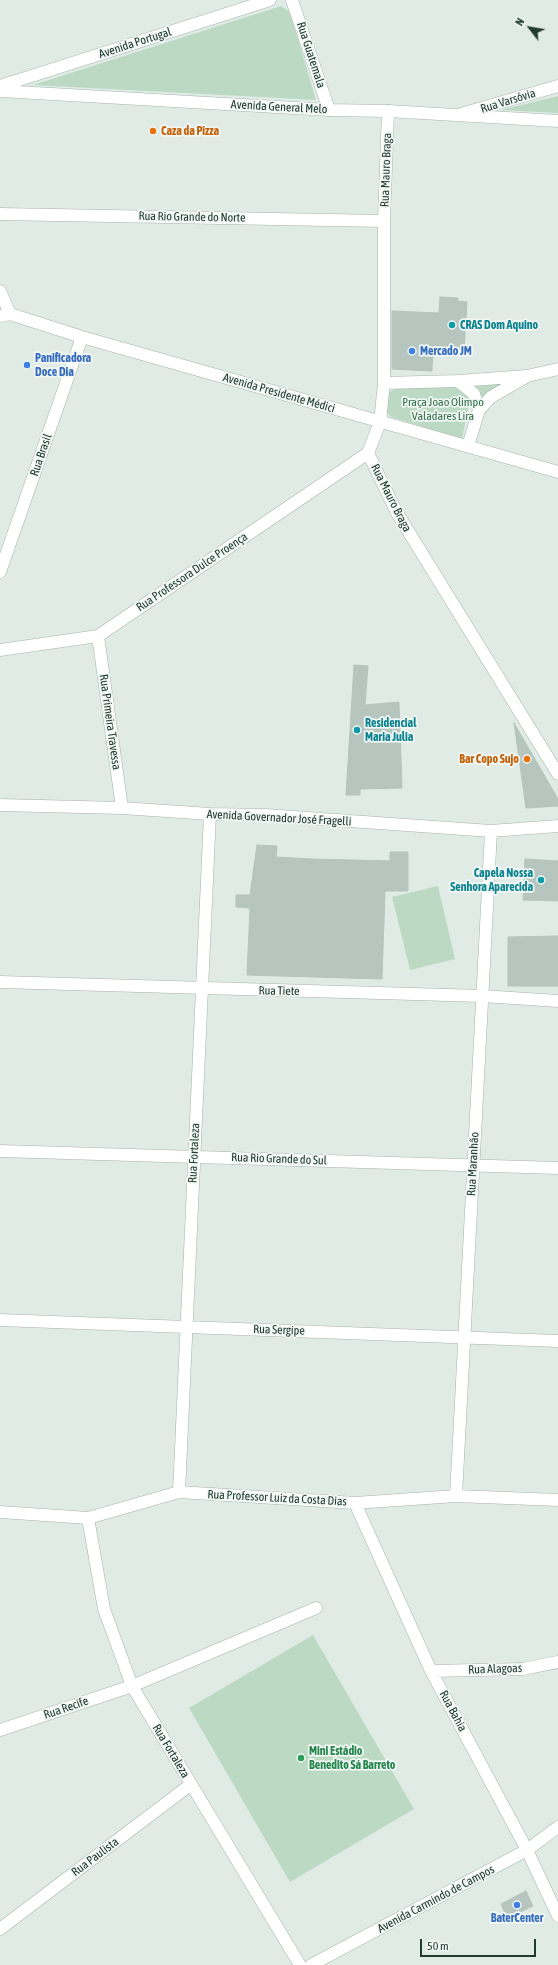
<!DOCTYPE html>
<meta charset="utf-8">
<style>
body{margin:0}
#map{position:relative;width:558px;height:1965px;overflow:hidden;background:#e1ebe6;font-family:"Asap Condensed",sans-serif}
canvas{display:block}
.north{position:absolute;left:510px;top:8px;width:40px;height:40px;-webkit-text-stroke:3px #f1f7f4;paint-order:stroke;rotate:301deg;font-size:11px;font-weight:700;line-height:16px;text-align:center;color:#233a33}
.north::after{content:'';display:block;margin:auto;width:14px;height:18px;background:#233a33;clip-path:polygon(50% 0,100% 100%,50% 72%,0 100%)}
.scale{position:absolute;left:420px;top:1939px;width:116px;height:18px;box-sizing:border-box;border:2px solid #233a33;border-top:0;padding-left:5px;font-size:12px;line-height:14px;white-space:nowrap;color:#233a33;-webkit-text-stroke:3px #f1f7f4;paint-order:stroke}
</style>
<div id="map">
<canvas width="558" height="1965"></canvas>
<div class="north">N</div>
<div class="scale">50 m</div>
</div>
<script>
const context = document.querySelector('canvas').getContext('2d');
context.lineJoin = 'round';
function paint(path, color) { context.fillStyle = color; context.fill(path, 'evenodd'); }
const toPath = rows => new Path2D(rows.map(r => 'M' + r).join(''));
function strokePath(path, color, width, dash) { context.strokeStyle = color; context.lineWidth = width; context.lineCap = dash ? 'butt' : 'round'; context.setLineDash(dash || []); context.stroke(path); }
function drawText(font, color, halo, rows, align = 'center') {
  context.font = font + ' "Asap Condensed",sans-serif'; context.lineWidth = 3.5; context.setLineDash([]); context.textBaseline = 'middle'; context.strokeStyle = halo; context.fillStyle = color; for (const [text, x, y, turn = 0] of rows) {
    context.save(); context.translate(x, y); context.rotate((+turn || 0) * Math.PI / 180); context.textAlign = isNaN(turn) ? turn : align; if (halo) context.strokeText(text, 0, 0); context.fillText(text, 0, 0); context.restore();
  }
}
const green = toPath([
 [281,6,290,12,316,100,33,85],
 [558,96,558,113,501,110],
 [505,383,469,404,462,439,391,417,384,410,388,393,395,389],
 [438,886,455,959,410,970,392,897],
 [313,1635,414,1809,290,1882,189,1708]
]);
const building = toPath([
 [440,297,458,298,458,301,467,302,464,350,433,349,432,371,392,369,392,311,439,313,440,297],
 [354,665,368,666,365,705,399,702,402,788,360,789,360,795,346,795,354,665],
 [514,723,558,799,558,806,526,808,514,723],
 [257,845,277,846,276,857,313,859,390,861,390,852,408,852,408,891,385,891,382,979,247,975,250,908,236,907,236,895,250,895,257,845],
 [525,859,558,861,558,901,523,900,525,859],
 [558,936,558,986,508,986,508,937,558,936],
 [526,1891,533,1906,507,1918,501,1904,526,1891]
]);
const minor = toPath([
 [292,0,329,110],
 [0,86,270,0],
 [388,111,384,221,384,383,380,422,368,453,397,513,558,774],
 [461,114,558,86],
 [0,214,384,221],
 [0,291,10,314],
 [0,316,10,314,82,337,558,472],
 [458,381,474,394,479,410,491,397,524,378],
 [384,383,458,381,527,376,558,369],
 [468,446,479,410],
 [0,572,82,337],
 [98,636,122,808],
 [0,650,98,636,368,453],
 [0,805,122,808,210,814,265,815,491,831,558,826],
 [0,982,482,996,558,1001],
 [0,1151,558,1168],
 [0,1320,558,1341],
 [179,1492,210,814],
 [456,1496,491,831],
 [355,1503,431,1671,527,1850,558,1916],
 [0,1512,88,1518,179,1492,355,1503,456,1496,558,1500],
 [88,1518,104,1609,132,1686,300,1965],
 [431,1671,523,1669,558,1662],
 [0,1730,132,1686,316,1608],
 [0,1929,190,1785]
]);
const secondary = toPath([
 [0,91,329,110,388,111,558,121],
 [311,1965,527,1850,558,1827]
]);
const markers = [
 [153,131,4,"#e8710a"],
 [452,325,4,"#0f9aa8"],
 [412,351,4,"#3f7fe0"],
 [27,365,4,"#3f7fe0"],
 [357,730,4,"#0f9aa8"],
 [527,759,4,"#e8710a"],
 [541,880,4,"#0f9aa8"],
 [301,1758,4,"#2e9e5b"],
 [517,1905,4,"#3f7fe0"]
];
const streetNames = [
 ["Avenida Portugal",135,43,-18],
 ["Rua Guatemala",311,55,72],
 ["Rua Varsóvia",508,101,-17],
 ["Avenida General Melo",279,107,3],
 ["Rua Mauro Braga",386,170,-88],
 ["Rua Rio Grande do Norte",192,217,1],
 ["Avenida Presidente Médici",279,393,16],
 ["Rua Brasil",41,455,-71],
 ["Rua Mauro Braga",391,498,63],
 ["Rua Professora Dulce Proença",192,572,-34],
 ["Rua Primeira Travessa",110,722,82],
 ["Avenida Governador José Fragelli",279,818,3],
 ["Rua Tiete",279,991,1],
 ["Rua Fortaleza",194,1153,-87],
 ["Rua Rio Grande do Sul",279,1159,2],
 ["Rua Maranhão",473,1164,-87],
 ["Rua Sergipe",279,1330,2],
 ["Rua Professor Luiz da Costa Dias",277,1498,3],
 ["Rua Alagoas",495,1669,-2],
 ["Rua Recife",66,1708,-19],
 ["Rua Bahia",453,1711,62],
 ["Rua Fortaleza",171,1751,59],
 ["Rua Paulista",95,1857,-37],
 ["Avenida Carmindo de Campos",436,1899,-28]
];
const foodNames = [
 ["Caza da Pizza",161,131],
 ["Bar Copo Sujo",519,759,"right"]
];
const cultureNames = [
 ["CRAS Dom Aquino",460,325],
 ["Residencial",365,723],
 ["Maria Julia",365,737],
 ["Capela Nossa",533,873,"right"],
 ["Senhora Aparecida",533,887,"right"]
];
const shopNames = [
 ["Mercado JM",420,351],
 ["Panificadora",35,358],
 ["Doce Dia",35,372],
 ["BaterCenter",517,1918,"center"]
];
const parkNames = [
 ["Praça Joao Olimpo",443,402],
 ["Valadares Lira",443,416]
];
const leisureNames = [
 ["Mini Estádio",309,1751],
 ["Benedito Sá Barreto",309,1765]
];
paint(green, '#bcdac3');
paint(building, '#b7c5bf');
strokePath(building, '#b4c4bd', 1);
strokePath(minor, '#a4b2ad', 13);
strokePath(secondary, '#a1b5ad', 13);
strokePath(minor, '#fff', 12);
strokePath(secondary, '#fff', 12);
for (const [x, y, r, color] of markers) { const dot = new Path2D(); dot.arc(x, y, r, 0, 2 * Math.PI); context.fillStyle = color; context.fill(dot); strokePath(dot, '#f1f7f4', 1.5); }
drawText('12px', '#233a33', '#f1f7f4', streetNames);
drawText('bold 12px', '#c56008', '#f1f7f4', foodNames, 'left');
drawText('bold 12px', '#0d838f', '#f1f7f4', cultureNames, 'left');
drawText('bold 12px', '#366cbe', '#f1f7f4', shopNames, 'left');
drawText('12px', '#306e46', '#f1f7f4', parkNames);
drawText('bold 12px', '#27864d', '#f1f7f4', leisureNames, 'left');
</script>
